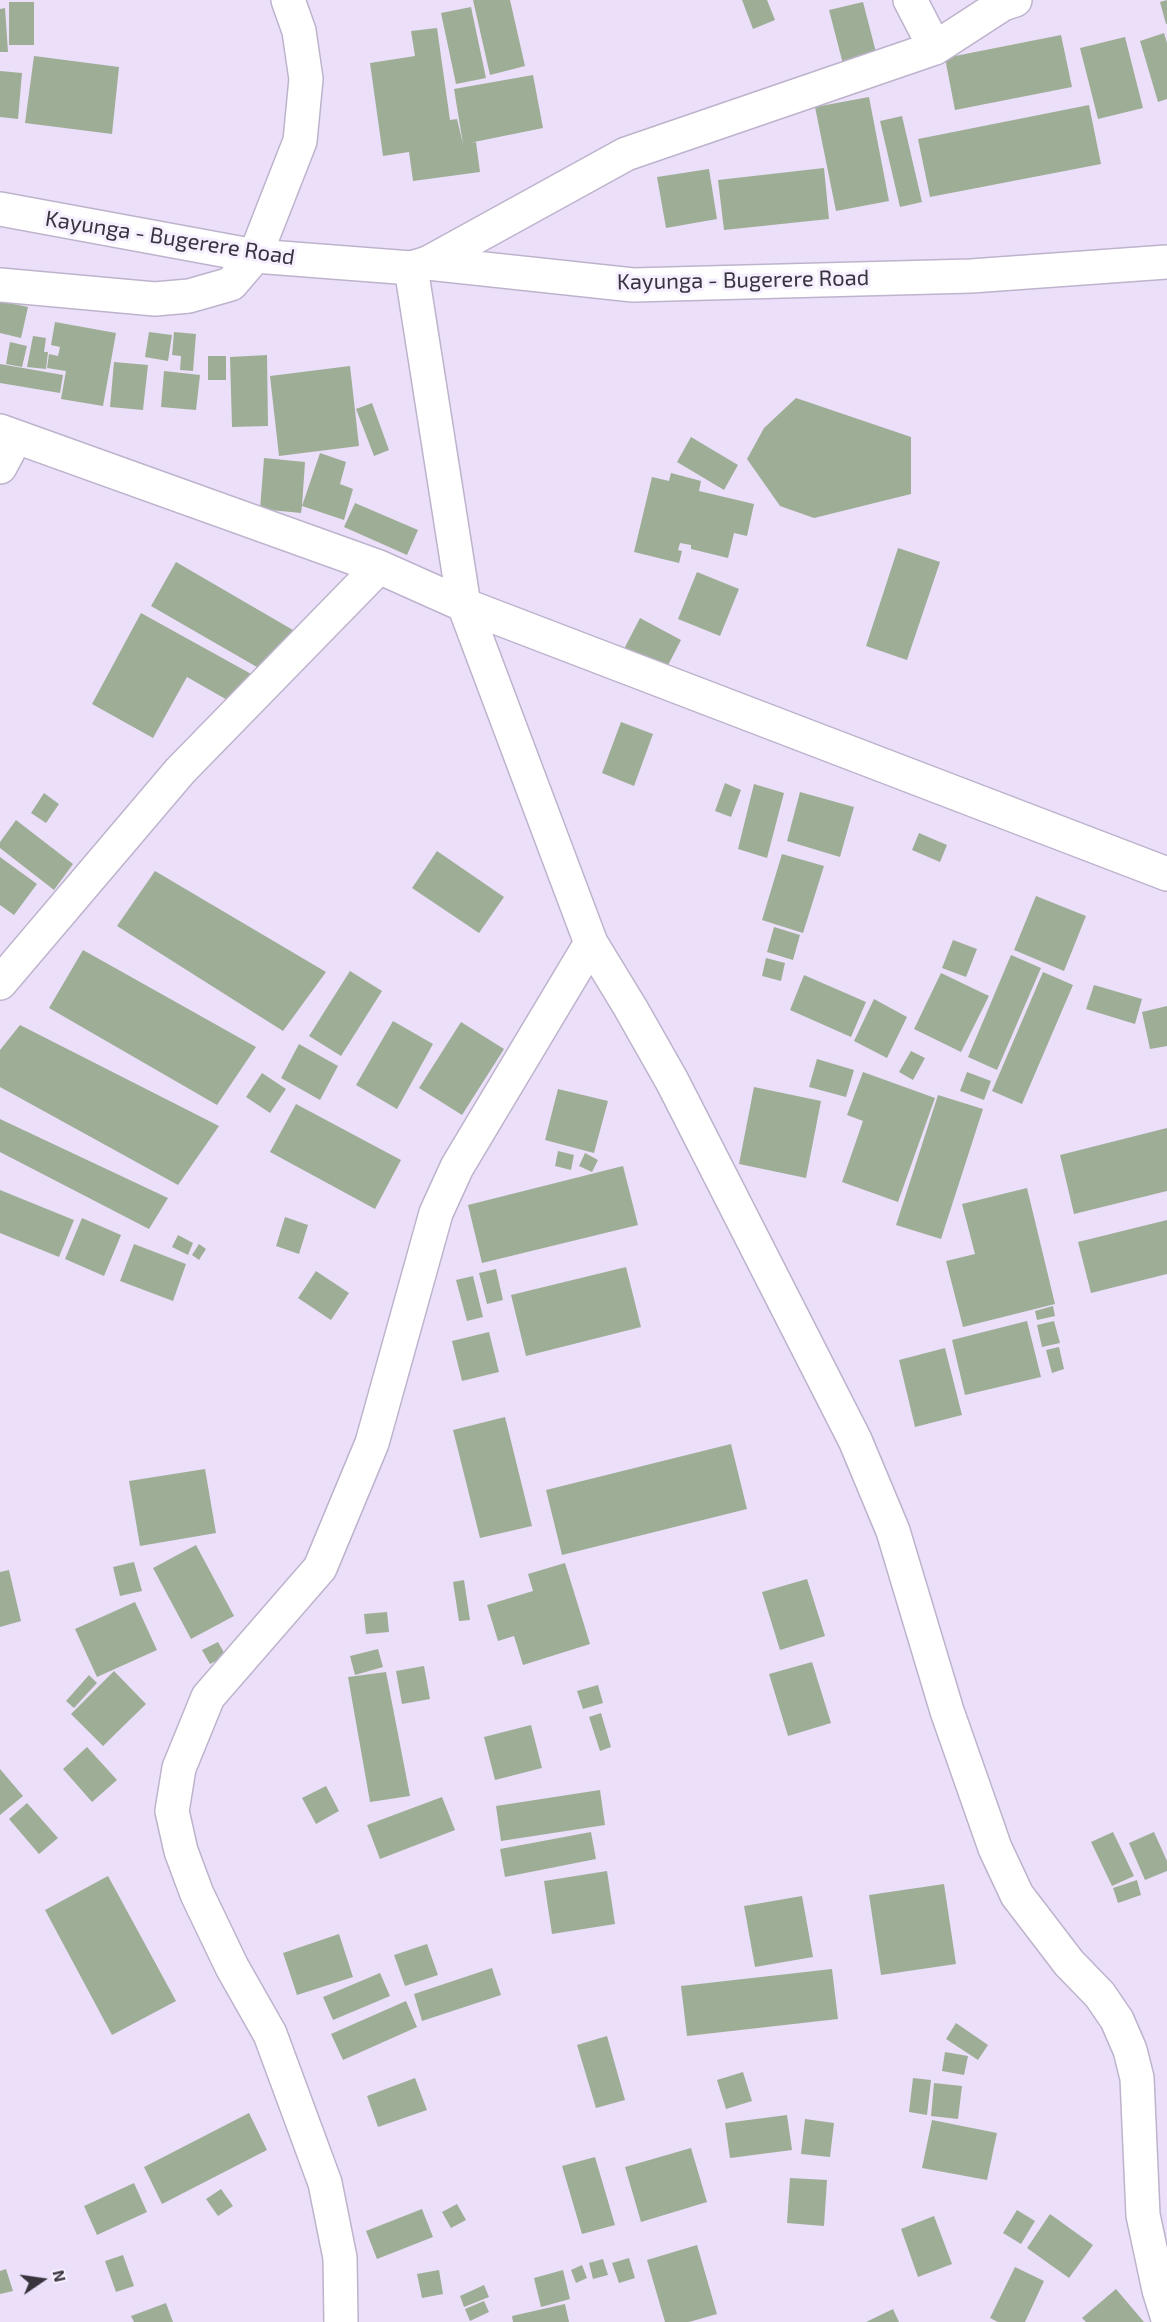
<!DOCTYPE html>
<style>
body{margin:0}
#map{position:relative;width:1167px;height:2322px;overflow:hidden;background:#ebdffa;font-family:"Exo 2",sans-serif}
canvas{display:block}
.north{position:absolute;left:12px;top:2250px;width:60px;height:60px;-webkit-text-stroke:4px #f6efff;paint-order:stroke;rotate:77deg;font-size:16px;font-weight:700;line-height:24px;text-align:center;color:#38333d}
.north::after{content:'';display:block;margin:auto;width:21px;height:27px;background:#38333d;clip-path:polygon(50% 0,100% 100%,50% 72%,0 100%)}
</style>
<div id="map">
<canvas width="1167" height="2322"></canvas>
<div class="north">N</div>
</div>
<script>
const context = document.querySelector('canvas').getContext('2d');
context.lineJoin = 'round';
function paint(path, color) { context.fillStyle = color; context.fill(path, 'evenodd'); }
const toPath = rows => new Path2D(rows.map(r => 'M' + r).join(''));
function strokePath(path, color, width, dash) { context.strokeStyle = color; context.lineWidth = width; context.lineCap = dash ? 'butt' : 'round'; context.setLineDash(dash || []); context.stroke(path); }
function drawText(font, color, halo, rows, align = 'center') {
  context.font = font + ' "Exo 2",sans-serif'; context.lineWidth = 6; context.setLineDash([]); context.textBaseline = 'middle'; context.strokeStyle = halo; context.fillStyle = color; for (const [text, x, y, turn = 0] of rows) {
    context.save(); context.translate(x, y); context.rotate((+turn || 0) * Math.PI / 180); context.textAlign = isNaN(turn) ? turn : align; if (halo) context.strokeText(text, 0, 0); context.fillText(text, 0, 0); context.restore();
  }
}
const building = toPath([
 [473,0,510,0,525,66,490,75],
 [742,0,767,0,775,20,753,29],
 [1167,0,1167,24,1166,24,1160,2],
 [9,2,34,2,34,45,9,45],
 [863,2,877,56,843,64,829,10],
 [471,7,486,78,456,84,441,13],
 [5,8,8,52,0,52,0,9],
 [437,28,450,120,457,119,463,144,454,89,533,75,543,128,469,143,476,142,480,172,413,181,409,152,383,156,370,63,415,56,411,31],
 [1164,33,1167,43,1167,99,1158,102,1140,41],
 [1061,35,1072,87,955,110,945,58],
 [1125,37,1143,108,1098,119,1080,48],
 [34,56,119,67,112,134,25,123],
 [0,71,22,73,18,119,0,117],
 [869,97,889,201,836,211,815,107],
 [1089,105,1101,164,930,197,918,139],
 [902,116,922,202,900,207,880,121],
 [824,168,829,219,724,230,718,180],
 [709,169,717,219,666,228,657,177],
 [0,301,28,307,21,338,0,333],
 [55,322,116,333,103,406,61,399,66,371,47,368,49,354,58,356,60,347,51,345],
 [149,332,172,335,168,361,145,357],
 [174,332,196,334,193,371,180,370,181,356,172,355],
 [33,336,46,338,44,352,48,352,46,369,27,367],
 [10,342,27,346,22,367,6,364],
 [267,355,268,426,232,427,230,357],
 [208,356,226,356,226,380,208,380],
 [114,362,148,365,143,410,110,407],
 [0,364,63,375,60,393,0,383],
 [350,366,359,446,279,456,270,376],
 [164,371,200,375,196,410,161,407],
 [796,398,911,437,911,494,814,518,780,506,747,459,764,428],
 [372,403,389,450,374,456,356,409],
 [691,437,738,465,724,490,677,462],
 [320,453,346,462,340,484,353,489,344,520,302,506,301,513,260,509,264,458,305,462,302,506],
 [671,473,701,481,699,491,754,504,747,536,734,533,728,558,691,549,691,545,680,543,678,550,682,551,679,563,634,552,652,477,669,481],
 [355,503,418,530,407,555,344,527],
 [898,548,940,562,907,660,866,646],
 [176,562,293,630,269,674,151,606],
 [697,572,739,589,720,636,678,619],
 [141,613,253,675,236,705,187,677,153,738,92,704],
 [640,618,681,640,664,673,623,651],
 [621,722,653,734,634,786,602,773],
 [725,783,741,790,731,817,715,811],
 [754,784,784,793,767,858,738,849],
 [800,792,854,807,840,857,787,841],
 [44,793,59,804,46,823,31,813],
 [16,820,73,864,54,890,0,848,0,842],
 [919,833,947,845,940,862,912,850],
 [437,851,504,897,479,933,412,888],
 [782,854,824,866,803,933,762,920],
 [0,857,37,884,14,915,0,905],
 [155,871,326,972,283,1031,117,926],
 [1036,896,1086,916,1064,971,1014,950],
 [774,927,800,935,793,960,767,952],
 [953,940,977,949,966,977,942,968],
 [83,950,256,1047,217,1105,49,1008],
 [1011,955,1041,968,997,1070,968,1057],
 [766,958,785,963,781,981,762,976],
 [350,971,382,991,341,1056,309,1036],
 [1043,972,1073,985,1022,1104,992,1091],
 [941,973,989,996,961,1052,914,1029],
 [804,975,866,1002,851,1037,790,1010],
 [1094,985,1142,999,1135,1024,1086,1009],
 [874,999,907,1017,887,1058,854,1041],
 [1167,1006,1167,1046,1150,1049,1142,1012],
 [393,1021,433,1044,397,1109,356,1085],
 [461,1022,504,1049,462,1115,419,1088],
 [20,1025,219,1126,178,1185,0,1087,0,1050],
 [299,1044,338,1066,320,1100,281,1078],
 [911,1051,925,1058,913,1080,899,1072],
 [817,1059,854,1070,846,1097,809,1087],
 [863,1072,935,1098,898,1202,842,1182,863,1121,847,1115],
 [967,1072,991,1081,984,1100,960,1091],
 [262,1073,286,1089,270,1113,246,1097],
 [754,1087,821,1101,806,1178,739,1164],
 [558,1089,608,1101,594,1153,545,1140],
 [938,1095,983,1109,941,1239,896,1225],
 [296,1104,401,1160,375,1209,270,1152],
 [0,1119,168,1198,149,1229,0,1152],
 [1167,1128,1167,1191,1074,1214,1060,1155],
 [558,1151,574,1155,571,1170,555,1166],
 [585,1153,598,1160,592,1172,579,1166],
 [623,1166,638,1225,482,1263,468,1205],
 [1027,1188,1055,1304,963,1327,946,1261,975,1254,962,1204],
 [0,1190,74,1220,59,1257,0,1233],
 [285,1217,308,1225,299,1254,276,1246],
 [82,1218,121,1235,104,1276,65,1259],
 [1167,1220,1167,1274,1091,1293,1078,1242],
 [178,1235,193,1243,188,1255,172,1247],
 [134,1244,186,1264,173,1301,120,1281],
 [199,1244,206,1249,199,1260,192,1255],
 [626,1267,641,1327,526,1356,511,1295],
 [496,1269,503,1300,487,1304,479,1273],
 [316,1271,349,1293,331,1320,298,1298],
 [473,1276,483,1317,467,1321,456,1280],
 [1053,1306,1055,1316,1037,1320,1035,1311],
 [1027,1321,1041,1377,965,1395,952,1340],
 [1054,1321,1060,1343,1042,1347,1037,1325],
 [489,1332,499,1372,462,1381,452,1341],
 [1059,1347,1064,1369,1052,1373,1046,1350],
 [945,1348,962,1415,915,1427,899,1360],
 [505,1417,532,1526,480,1538,453,1430],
 [731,1444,747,1509,562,1555,546,1490],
 [205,1469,216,1533,140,1546,129,1481],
 [196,1545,234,1616,191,1639,153,1568],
 [134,1562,142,1591,120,1596,113,1567],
 [565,1563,590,1644,523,1665,514,1636,498,1641,487,1605,533,1591,528,1574],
 [9,1570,21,1621,0,1627,0,1572],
 [807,1579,825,1636,780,1650,762,1592],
 [464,1580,470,1620,459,1621,453,1582],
 [135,1602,157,1650,97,1677,75,1629],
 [387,1612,389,1632,366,1634,364,1614],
 [218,1642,226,1656,210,1664,202,1650],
 [378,1649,383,1667,355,1675,350,1656],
 [812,1662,831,1723,788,1736,769,1674],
 [424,1666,430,1699,402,1704,396,1671],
 [114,1671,146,1704,103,1746,71,1714],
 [386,1672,410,1796,370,1802,348,1677],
 [89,1675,97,1683,74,1708,66,1701],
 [598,1685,603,1703,583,1709,577,1691],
 [601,1713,611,1747,600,1751,589,1717],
 [531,1725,542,1768,495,1780,484,1737],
 [87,1747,117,1780,92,1802,63,1769],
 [0,1769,23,1796,0,1815],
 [326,1786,339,1811,316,1824,302,1798],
 [600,1790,605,1825,501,1841,496,1806],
 [442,1797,455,1830,380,1859,367,1825],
 [27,1803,58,1838,39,1854,9,1819],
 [591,1832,596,1859,505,1877,500,1849],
 [1113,1832,1134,1876,1112,1886,1091,1842],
 [1154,1832,1167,1861,1167,1871,1145,1880,1129,1843],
 [607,1871,615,1924,552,1934,544,1881],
 [108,1876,176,2001,112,2035,45,1910],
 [1137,1880,1141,1895,1118,1903,1113,1888],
 [944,1884,956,1964,881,1975,869,1895],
 [802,1896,813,1957,755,1967,744,1906],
 [339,1934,353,1977,297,1995,283,1953],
 [427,1944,438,1975,405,1986,394,1955],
 [492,1968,501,1995,422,2021,414,1994],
 [832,1969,838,2019,687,2036,681,1986],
 [380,1973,390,1996,333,2020,323,1997],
 [406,2001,417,2027,343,2060,331,2034],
 [956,2023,988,2045,978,2060,946,2039],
 [607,2036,625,2100,596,2108,577,2045],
 [945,2052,968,2056,964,2075,942,2071],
 [743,2072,752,2101,726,2109,717,2080],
 [415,2078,427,2110,378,2127,367,2096],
 [913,2078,931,2080,927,2115,909,2112],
 [934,2083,962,2086,958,2119,931,2116],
 [249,2113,267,2150,162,2204,144,2167],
 [787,2115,792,2150,730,2158,725,2123],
 [805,2119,834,2123,830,2157,801,2154],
 [932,2120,997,2133,987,2180,922,2168],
 [691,2148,707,2202,641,2222,625,2167],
 [595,2157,615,2225,582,2234,562,2166],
 [790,2178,827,2180,824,2226,787,2223],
 [134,2183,147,2212,97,2235,84,2206],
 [221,2189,233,2206,218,2216,206,2199],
 [457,2204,466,2220,451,2228,442,2212],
 [422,2209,433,2237,377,2259,366,2231],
 [1017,2210,1035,2221,1021,2244,1003,2233],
 [1050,2214,1093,2245,1069,2278,1027,2248],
 [934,2216,952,2264,918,2277,901,2229],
 [697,2245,717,2314,689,2322,665,2322,647,2260],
 [123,2255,134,2286,116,2292,105,2261],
 [629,2258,635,2278,619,2283,612,2263],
 [603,2259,608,2275,593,2279,589,2263],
 [582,2265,587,2278,576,2283,571,2270],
 [1015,2267,1044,2281,1025,2322,998,2322,990,2318],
 [6,2269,13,2291,0,2294,0,2271],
 [439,2270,443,2294,422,2298,417,2274],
 [563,2270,570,2299,541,2307,534,2278],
 [484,2285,489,2297,464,2307,460,2296],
 [1116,2289,1144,2322,1086,2322,1082,2318],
 [484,2301,489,2312,470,2321,465,2309],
 [166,2303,173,2322,134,2322,131,2316],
 [565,2304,569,2322,513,2322,512,2316],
 [893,2309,899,2322,866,2322]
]);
const minor = toPath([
 [910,0,935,48],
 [428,263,626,154,935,48,1003,4,1015,0],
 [0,285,155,299,189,296,231,284,255,256,300,141,306,79,299,31,288,0],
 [0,431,379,567,464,605,1167,874],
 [0,467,16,437],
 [591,943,630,1007,672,1081,855,1440,893,1531,947,1711,995,1848,1017,1895,1069,1963,1100,1995,1117,2020,1130,2050,1137,2078,1143,2215,1159,2290,1167,2316],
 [0,983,180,771,379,567],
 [341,2322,340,2258,325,2183,270,2034,232,1967,197,1894,181,1851,172,1811,179,1768,208,1697,320,1568,372,1443,436,1213,457,1167,591,943,464,605,411,268]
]);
const major = toPath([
 [0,209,255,256,411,268,428,263,633,285,971,276,1167,262]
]);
const streetNames = [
 ["Kayunga - Bugerere Road",170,238,9],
 ["Kayunga - Bugerere Road",743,280,-1]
];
paint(building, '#9eae96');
strokePath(minor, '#beb3cc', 36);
strokePath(major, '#beb3cc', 36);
strokePath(minor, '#fff', 33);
strokePath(major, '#fff', 33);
drawText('22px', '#38333d', '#f6efff', streetNames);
</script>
